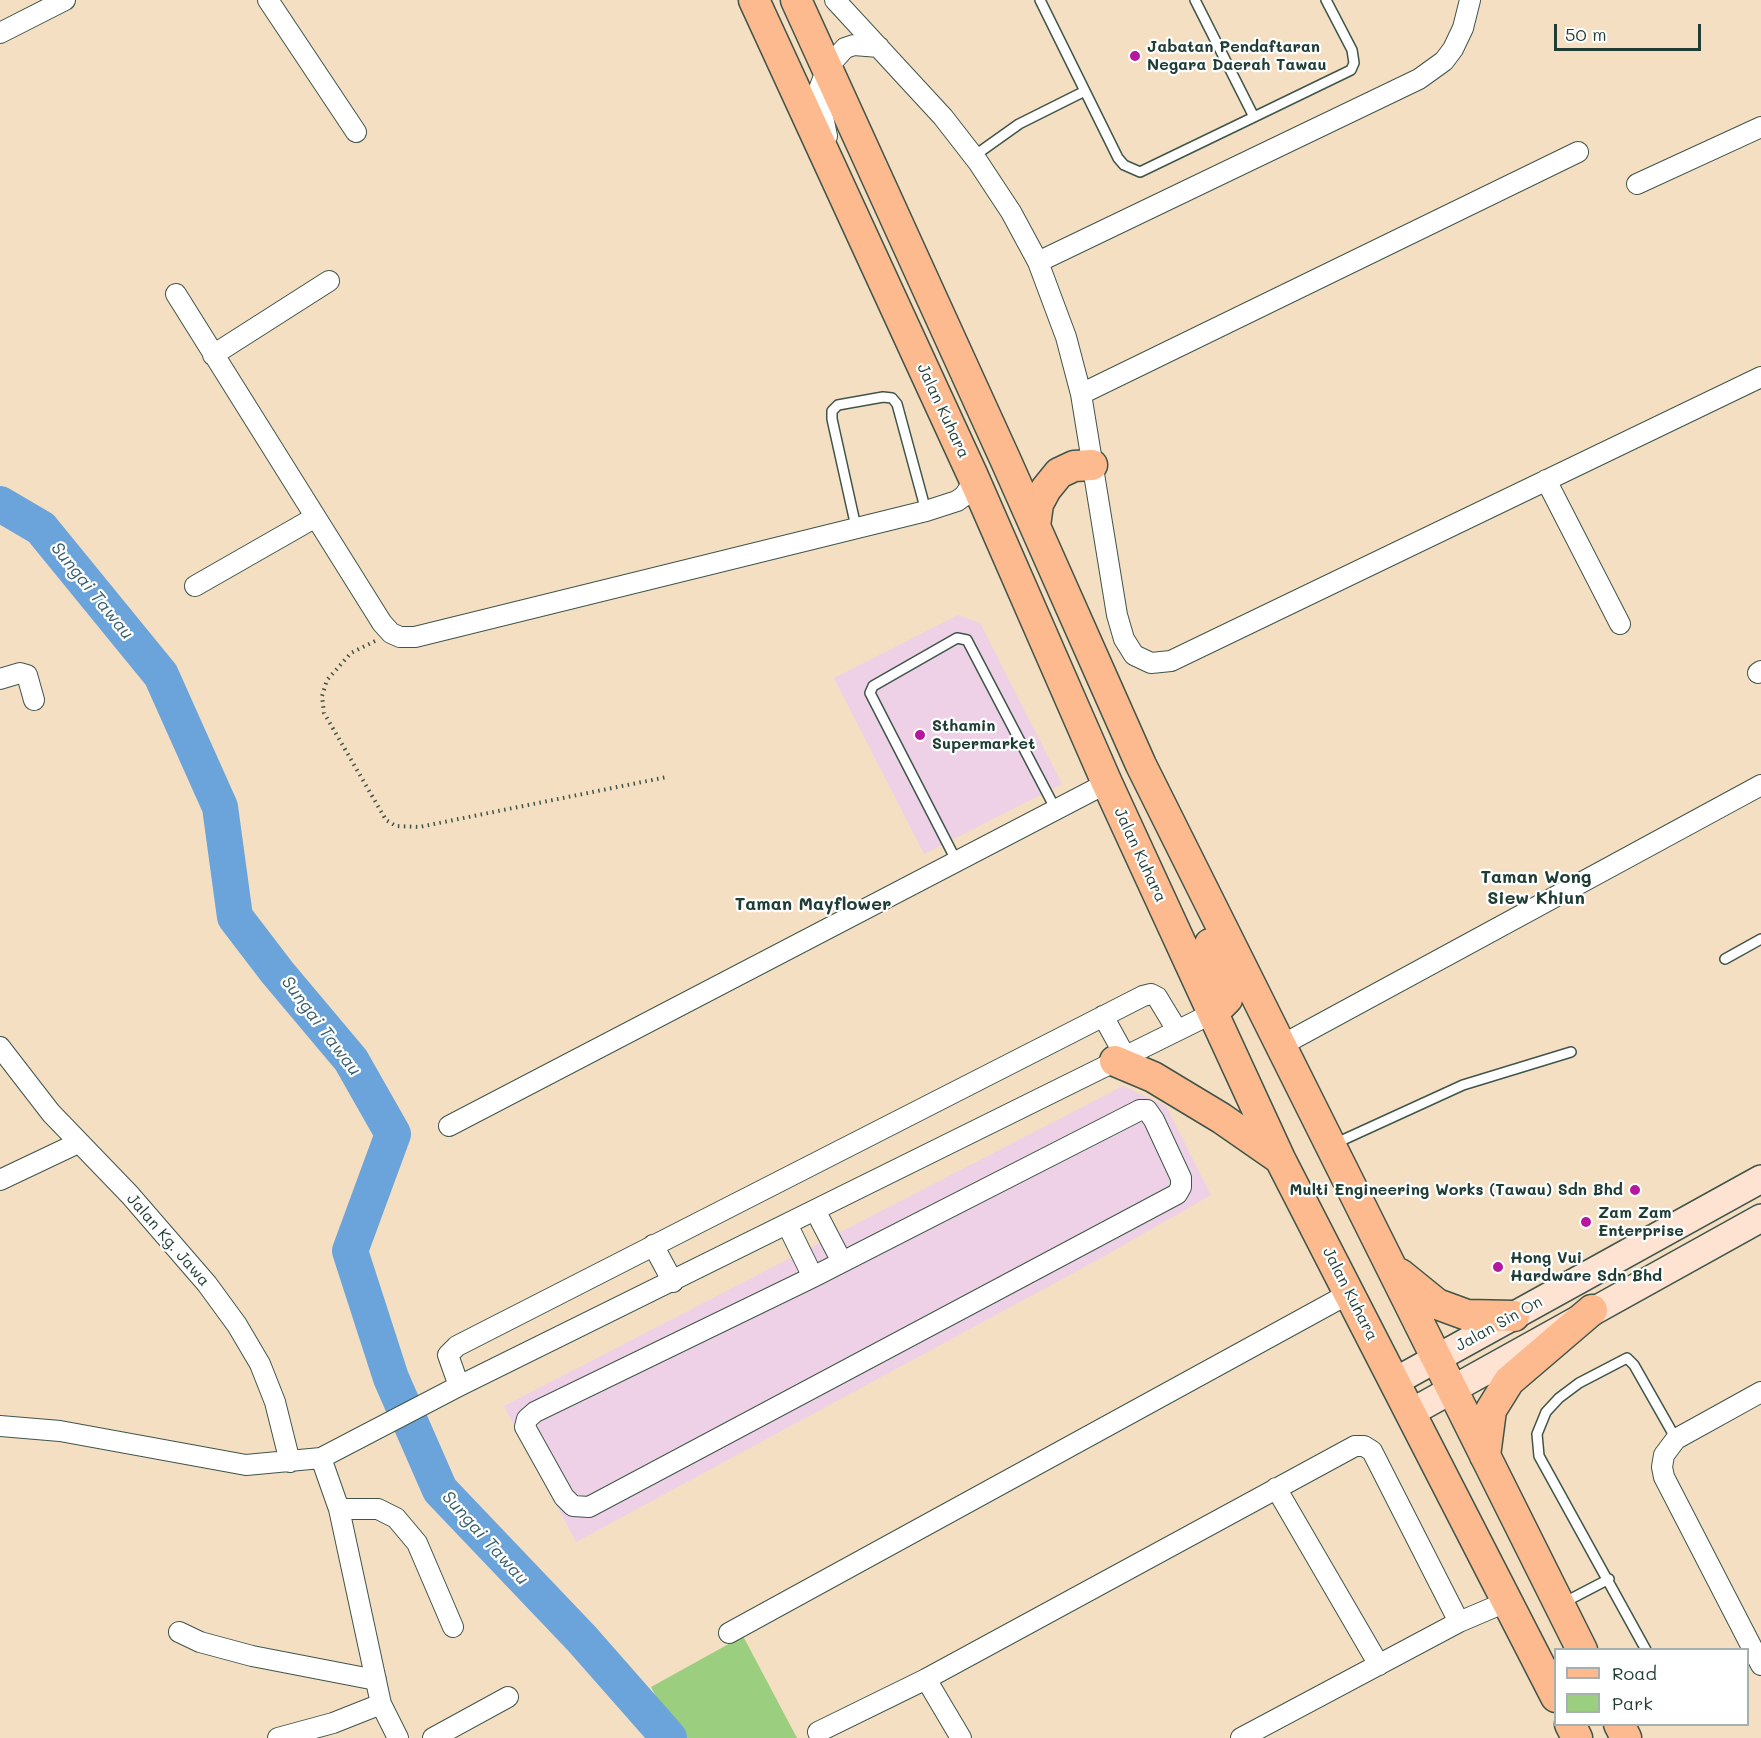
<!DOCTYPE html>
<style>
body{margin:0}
#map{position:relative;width:1761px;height:1738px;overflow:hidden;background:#f4dfc3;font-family:Mali,sans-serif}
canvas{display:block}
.legend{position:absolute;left:1554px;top:1648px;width:195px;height:78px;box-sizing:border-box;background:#fff;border:2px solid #a5b1ae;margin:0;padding:8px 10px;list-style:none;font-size:18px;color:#1f3d34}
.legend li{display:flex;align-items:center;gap:12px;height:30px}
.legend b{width:30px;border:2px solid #a5b1ae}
.scale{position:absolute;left:1554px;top:24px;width:147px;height:27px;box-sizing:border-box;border:3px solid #1f3d34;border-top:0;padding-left:8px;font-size:18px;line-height:21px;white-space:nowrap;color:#1f3d34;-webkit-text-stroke:4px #fff;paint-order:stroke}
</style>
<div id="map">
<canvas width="1761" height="1738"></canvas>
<ul class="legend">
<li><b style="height:8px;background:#fcba8e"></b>Road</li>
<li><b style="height:16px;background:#9bcf7f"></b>Park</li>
</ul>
<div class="scale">50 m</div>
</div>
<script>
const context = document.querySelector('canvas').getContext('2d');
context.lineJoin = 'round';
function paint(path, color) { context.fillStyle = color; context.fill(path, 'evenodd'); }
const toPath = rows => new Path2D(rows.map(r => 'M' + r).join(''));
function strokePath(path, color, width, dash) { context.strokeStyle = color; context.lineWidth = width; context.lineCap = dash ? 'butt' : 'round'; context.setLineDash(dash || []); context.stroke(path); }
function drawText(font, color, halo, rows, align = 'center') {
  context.font = font + ' Mali,sans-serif'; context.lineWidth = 4.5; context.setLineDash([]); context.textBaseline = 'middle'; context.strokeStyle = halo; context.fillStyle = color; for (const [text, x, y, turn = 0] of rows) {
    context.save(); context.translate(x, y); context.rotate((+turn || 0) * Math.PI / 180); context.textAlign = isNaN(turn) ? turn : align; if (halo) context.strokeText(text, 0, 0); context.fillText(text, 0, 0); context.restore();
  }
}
const built = toPath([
 [958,615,980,623,1062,784,924,854,834,678],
 [1123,1086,1166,1106,1211,1195,1101,1258,576,1542,504,1406]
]);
const green = toPath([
 [743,1636,797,1738,678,1738,651,1687]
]);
const river = toPath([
 [0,504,41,528,161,675,220,807,235,917,277,972,351,1060,393,1134,350,1251,391,1378,440,1490,582,1639,669,1738]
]);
const path = toPath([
 [375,641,351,653,327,680,322,696,324,713,386,820,396,826,419,827,667,777]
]);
const service = toPath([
 [1040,0,1118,158,1124,165,1140,172,1254,117,1195,0],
 [1254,117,1351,70,1354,63,1352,50,1326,0],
 [974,156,1019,124,1085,91],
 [856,527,832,419,832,411,838,405,883,397,892,398,897,404,926,511],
 [957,862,870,693,873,686,957,638,967,640,1056,810],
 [1725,959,1761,939],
 [1334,1144,1463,1085,1571,1052],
 [1563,1603,1609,1579],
 [1646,1650,1539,1456,1537,1434,1546,1412,1559,1398,1579,1383,1627,1358,1634,1365,1676,1439]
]);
const minor = toPath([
 [268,0,356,132],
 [835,0,943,117,978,162,1011,212,1038,262,1066,337,1081,394,1117,615,1124,639,1134,655,1151,663,1171,661,1761,377],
 [0,33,65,0],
 [827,136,818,92,827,68,845,48,854,45,879,47],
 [1637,184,1761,127],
 [1038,262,1419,79,1444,61,1453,49,1463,28,1470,0],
 [176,294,382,623,391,633,400,637,415,637,926,511,957,501,964,496,970,487,972,474],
 [213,355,329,281],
 [1081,394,1578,152],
 [1546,480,1620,624],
 [195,586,314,518],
 [1758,673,1761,671],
 [0,679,20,673,27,675,34,700],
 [1103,1016,1125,1056],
 [1282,1045,1761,785],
 [0,1047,51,1113,130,1195,207,1284,237,1325,260,1364,275,1402,290,1462],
 [1140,1110,1147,1110,1154,1120,1181,1178,1181,1187,1177,1194,589,1507,573,1506,564,1497,525,1427,527,1419,535,1412,813,1277,1140,1110],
 [449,1126,1107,783],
 [0,1180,78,1143],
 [815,1210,842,1262],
 [787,1224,813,1277],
 [653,1245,673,1282],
 [459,1386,448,1355,457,1346,1143,996,1151,994,1157,997,1177,1030],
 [1761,1392,1676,1439,1664,1455,1662,1467,1664,1477,1761,1665],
 [0,1426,60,1431,246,1465,321,1458,459,1386,1213,1013],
 [321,1458,339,1509,381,1704,398,1738],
 [1276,1488,1379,1665],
 [339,1509,378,1509,396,1518,417,1543,453,1627],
 [179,1632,200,1642,252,1656,376,1680],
 [729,1633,1350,1293],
 [926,1679,961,1738],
 [818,1732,926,1679,1355,1446,1364,1446,1372,1451,1459,1622],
 [278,1738,333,1723,381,1704],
 [433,1738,508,1697],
 [1241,1738,1459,1622,1506,1602]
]);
const secondary = toPath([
 [1394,1382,1761,1179],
 [1410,1413,1761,1218]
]);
const primary = toPath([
 [754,0,972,474,1107,783,1280,1159,1556,1697],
 [796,0,1006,461,1141,765,1582,1650],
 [1035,526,1038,504,1046,489,1059,473,1074,466,1092,465],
 [1210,944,1225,975,1227,999,1213,1013],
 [1115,1061,1153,1077,1221,1118,1280,1159],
 [1400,1274,1437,1304,1467,1315,1514,1316],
 [1485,1456,1491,1410,1509,1381,1592,1310],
 [1570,1724,1577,1738],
 [1619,1724,1626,1738]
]);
const markers = [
 [1135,56,6,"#b5179e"],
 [920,735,6,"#b5179e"],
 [1635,1190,6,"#b5179e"],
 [1586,1222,6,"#b5179e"],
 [1498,1267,6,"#b5179e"]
];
const poiNames = [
 ["Jabatan Pendaftaran",1147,47],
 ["Negara Daerah Tawau",1147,65],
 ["Sthamin",932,726],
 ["Supermarket",932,744],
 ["Multi Engineering Works (Tawau) Sdn Bhd",1623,1190,"right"],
 ["Zam Zam",1598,1213],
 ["Enterprise",1598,1231],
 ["Hong Vui",1510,1258],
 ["Hardware Sdn Bhd",1510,1276]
];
const streetNames = [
 ["Jalan Kuhara",943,411,65],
 ["Jalan Kuhara",1140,855,65],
 ["Jalan Kg. Jawa",168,1240,49],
 ["Jalan Kuhara",1350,1294,63],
 ["Jalan Sin On",1499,1324,-29]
];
const waterNames = [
 ["Sungai Tawau",92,591,51],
 ["Sungai Tawau",321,1026,53],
 ["Sungai Tawau",485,1538,48]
];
const neighbourhoodNames = [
 ["Taman Wong",1536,877],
 ["Siew Khiun",1536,898],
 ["Taman Mayflower",813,904]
];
paint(built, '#eed0e7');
paint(green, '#9bcf7f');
strokePath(river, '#6ba4da', 36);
strokePath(service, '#3f5549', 12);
strokePath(minor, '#3f5549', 22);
strokePath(secondary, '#3f5549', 30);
strokePath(primary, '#3f5549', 33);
strokePath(path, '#3f5549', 4, [1.5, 4.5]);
strokePath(service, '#fff', 9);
strokePath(minor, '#fff', 20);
strokePath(secondary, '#fee3d2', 27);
strokePath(primary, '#fcba8e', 30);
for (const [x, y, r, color] of markers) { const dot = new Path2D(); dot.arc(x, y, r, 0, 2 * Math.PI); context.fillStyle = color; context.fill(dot); strokePath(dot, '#fff', 2); }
drawText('bold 16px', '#1f3d34', '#fff', poiNames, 'left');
drawText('16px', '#1f3d34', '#fff', streetNames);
drawText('italic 18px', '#3a616e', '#fff', waterNames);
drawText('bold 18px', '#1f3d34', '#fff', neighbourhoodNames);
</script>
